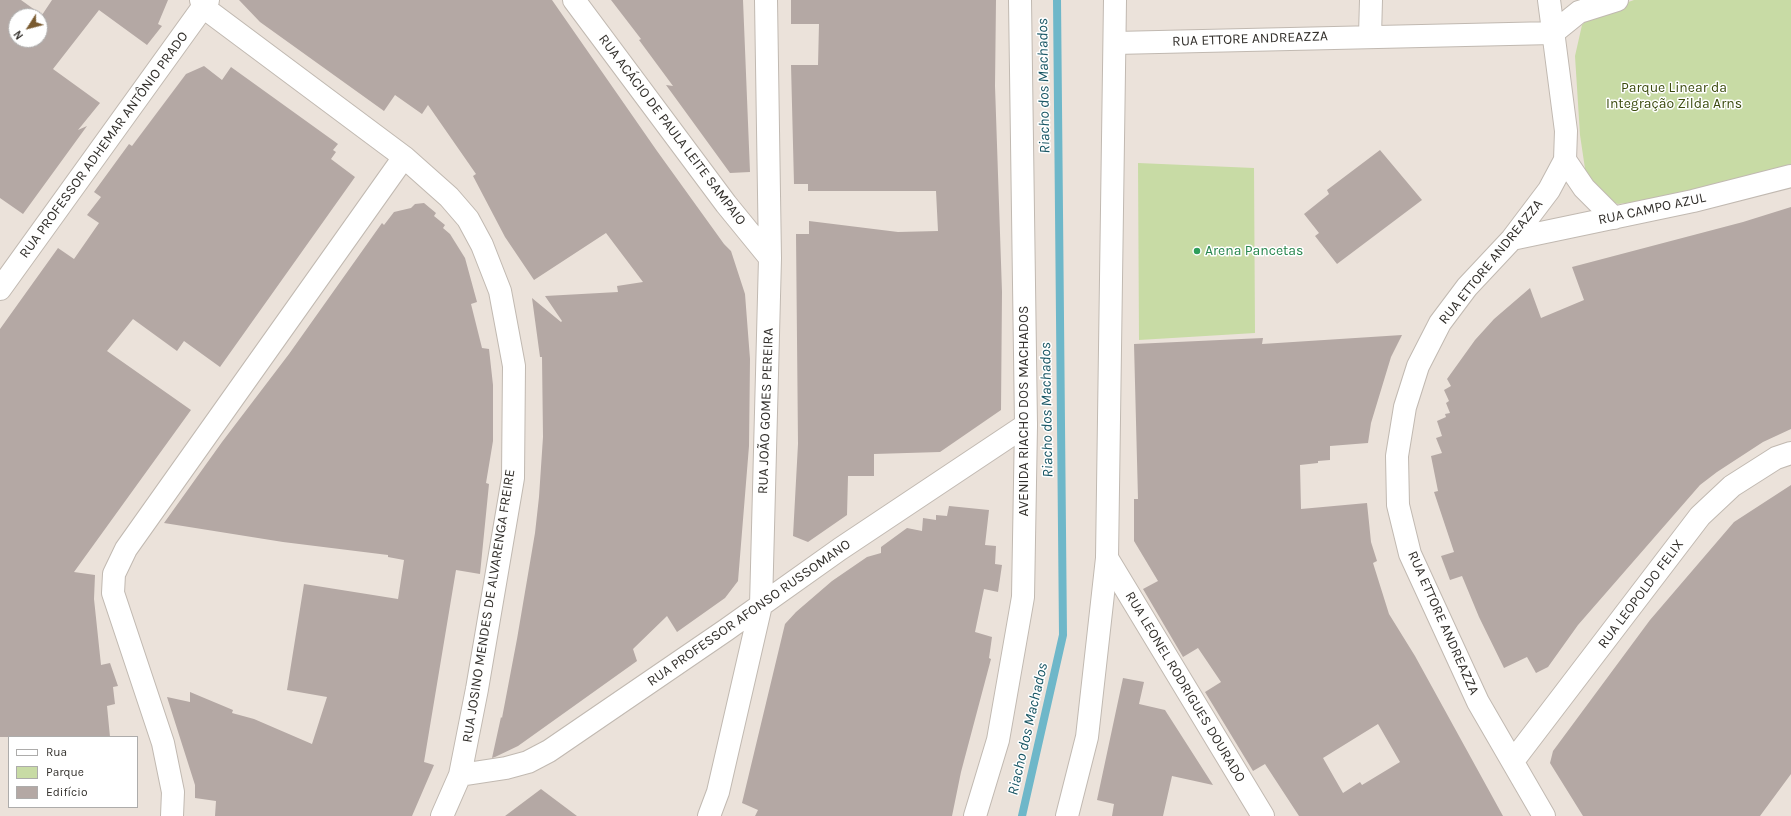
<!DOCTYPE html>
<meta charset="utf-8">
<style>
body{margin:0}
#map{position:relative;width:1791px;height:816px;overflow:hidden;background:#ebe2da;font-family:Karla,sans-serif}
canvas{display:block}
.legend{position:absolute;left:8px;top:736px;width:130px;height:72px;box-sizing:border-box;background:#fff;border:1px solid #adacab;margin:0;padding:5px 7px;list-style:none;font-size:12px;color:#33302c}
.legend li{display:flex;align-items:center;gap:8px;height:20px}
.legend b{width:20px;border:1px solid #adacab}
.north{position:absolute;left:8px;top:8px;width:40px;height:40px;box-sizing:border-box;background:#fff;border:1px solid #adacab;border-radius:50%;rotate:234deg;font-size:11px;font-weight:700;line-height:16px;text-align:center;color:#33302c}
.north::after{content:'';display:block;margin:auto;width:14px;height:18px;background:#7a5b30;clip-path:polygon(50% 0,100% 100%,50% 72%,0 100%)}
</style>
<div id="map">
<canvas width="1791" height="816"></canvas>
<ul class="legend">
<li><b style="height:5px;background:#fff"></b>Rua</li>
<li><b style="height:11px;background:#c8dba5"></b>Parque</li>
<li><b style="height:11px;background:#b4a8a4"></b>Edifício</li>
</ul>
<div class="north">N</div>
</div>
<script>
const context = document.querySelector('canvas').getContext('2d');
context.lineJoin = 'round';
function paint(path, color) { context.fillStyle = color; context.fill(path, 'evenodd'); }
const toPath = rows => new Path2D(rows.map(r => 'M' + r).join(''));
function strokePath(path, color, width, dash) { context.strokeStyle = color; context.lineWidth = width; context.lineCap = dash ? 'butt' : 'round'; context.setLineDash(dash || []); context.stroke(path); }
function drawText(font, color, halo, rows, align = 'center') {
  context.font = font + ' Karla,sans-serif'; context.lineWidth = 3; context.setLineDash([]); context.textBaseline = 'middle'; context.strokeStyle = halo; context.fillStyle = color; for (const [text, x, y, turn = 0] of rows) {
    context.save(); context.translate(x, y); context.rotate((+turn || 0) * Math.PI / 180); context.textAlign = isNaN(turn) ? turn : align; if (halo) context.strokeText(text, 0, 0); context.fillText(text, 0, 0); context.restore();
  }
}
const green = toPath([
 [1634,0,1791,0,1791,168,1635,202,1618,204,1596,196,1587,182,1580,135,1575,56,1582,25,1594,14],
 [1138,163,1254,168,1255,333,1139,340]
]);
const stream = toPath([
 [1022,816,1063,635,1057,0]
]);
const building = toPath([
 [0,0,21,0,42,15,52,0,168,0,158,24,162,26,147,45,99,10,53,69,100,103,78,130,87,126,23,214,0,198],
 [16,16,40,16,40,40,16,40],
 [239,0,552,0,657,151,724,244,731,251,745,294,750,359,749,446,738,581,725,598,677,632,667,616,633,649,637,661,518,746,495,757,492,758,501,717,502,718,517,639,535,533,539,497,543,437,542,357,540,357,532,298,561,322,562,321,545,296,618,292,617,286,643,282,606,233,534,280,505,237,473,176,476,174,428,105,422,114,395,95,384,111,260,22],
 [611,0,743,0,750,172,730,173,666,85,673,86,639,40,641,39],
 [791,0,996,0,995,86,1002,292,1001,410,940,452,874,454,874,476,848,476,847,515,808,542,793,536,798,444,796,234,809,234,809,221,898,232,938,231,936,191,808,191,808,184,794,184,791,65,818,65,819,24,791,24],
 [204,66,222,80,231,67,338,144,333,150,336,152,331,159,355,177,220,367,184,341,177,351,133,319,107,351,191,410,74,572,95,575,94,599,101,665,110,663,118,686,113,687,115,704,107,706,110,737,0,737,0,329,58,248,74,259,99,223,87,215,101,197,94,192,129,144,132,146,186,74],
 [1380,150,1422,200,1337,264,1315,236,1319,233,1304,214,1329,194,1327,190],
 [424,203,436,213,434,216,445,225,443,228,450,234,465,258,477,302,471,304,482,348,489,349,493,385,493,441,486,483,489,484,480,574,456,570,424,762,434,765,412,816,215,816,216,801,195,798,195,785,167,697,190,702,190,692,233,710,232,713,254,719,312,744,327,697,287,690,304,584,398,599,404,560,388,557,388,555,283,542,164,523,222,442,289,354,382,223,384,225,394,212,411,208,415,204],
 [1791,207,1791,429,1763,442,1717,472,1700,485,1578,625,1548,667,1536,673,1527,657,1504,668,1479,617,1462,576,1450,580,1441,556,1454,552,1434,492,1438,491,1431,456,1442,453,1436,438,1442,436,1437,421,1446,417,1445,414,1450,413,1446,403,1449,401,1444,390,1451,386,1447,379,1475,340,1494,319,1530,288,1541,318,1584,300,1572,267,1743,222],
 [1402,335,1391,357,1371,423,1368,443,1330,446,1330,460,1318,461,1318,463,1300,465,1301,509,1367,503,1371,542,1377,561,1373,563,1389,614,1415,656,1503,816,1299,816,1265,764,1253,771,1205,692,1221,682,1198,648,1183,657,1143,589,1158,581,1134,541,1134,499,1138,499,1134,344,1263,338,1262,344],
 [1378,724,1400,762,1362,785,1360,782,1343,793,1323,758],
 [1791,485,1791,774,1760,816,1583,816,1550,763,1553,751,1650,620,1734,522],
 [949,506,989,510,985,545,996,546,995,564,1002,565,998,592,984,589,975,632,992,637,989,658,991,659,961,772,952,816,755,816,758,810,742,803,785,624,796,612,832,581,867,557,881,553,881,547,907,528,922,531,923,518,936,520,936,515,947,516],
 [1123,678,1144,682,1139,704,1165,710,1213,785,1172,776,1163,816,1112,816,1114,804,1097,800],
 [541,789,577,816,505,816]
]);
const street = toPath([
 [201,0,203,7,404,157,449,197,468,219,482,245,500,291,514,366,513,478,477,689,460,775,442,816],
 [574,0,726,204,770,258],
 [1370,36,1371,0],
 [1115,43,1553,33,1579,12,1617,0],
 [1565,160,1584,188,1614,218],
 [1512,239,1693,201,1791,176],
 [0,289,208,0],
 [1107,558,1263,816],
 [1513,761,1700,516,1732,486,1776,458,1791,453],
 [460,775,506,768,528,762,549,751,726,630,840,549,1026,425],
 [172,816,173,792,163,743,113,593,114,574,126,549,404,157],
 [709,816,718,792,761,605,770,258,766,0],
 [1544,816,1478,702,1410,554,1398,505,1397,456,1405,407,1418,366,1440,323,1467,287,1512,239,1549,190,1565,160,1566,131,1549,0]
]);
const secondary = toPath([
 [975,816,998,740,1023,597,1026,425,1020,0],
 [1067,816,1087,737,1107,558,1115,0]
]);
const markers = [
 [1197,251,4,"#2e9e5b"]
];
const streetNames = [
 ["RUA ETTORE ANDREAZZA",1250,39,-2],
 ["RUA ACÁCIO DE PAULA LEITE SAMPAIO",672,130,53],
 ["RUA PROFESSOR ADHEMAR ANTÔNIO PRADO",104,145,-54],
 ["RUA CAMPO AZUL",1652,209,-12],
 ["RUA ETTORE ANDREAZZA",1491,262,-51],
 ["RUA JOÃO GOMES PEREIRA",766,411,-88],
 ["AVENIDA RIACHO DOS MACHADOS",1024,411,-90],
 ["RUA LEOPOLDO FELIX",1641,594,-53],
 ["RUA JOSINO MENDES DE ALVARENGA FREIRE",489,606,-81],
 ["RUA PROFESSOR AFONSO RUSSOMANO",749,613,-35],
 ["RUA ETTORE ANDREAZZA",1443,623,66],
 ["RUA LEONEL RODRIGUES DOURADO",1185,687,59]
];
const parkNames = [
 ["Parque Linear da",1674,88],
 ["Integração Zilda Arns",1674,104]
];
const leisureNames = [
 ["Arena Pancetas",1205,251]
];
const waterNames = [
 ["Riacho dos Machados",1044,86,-91],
 ["Riacho dos Machados",1047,410,-91],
 ["Riacho dos Machados",1028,729,-77]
];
paint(green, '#c8dba5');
strokePath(stream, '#6eb7c9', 8);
paint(building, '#b4a8a4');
strokePath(street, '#c1b9b1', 24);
strokePath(secondary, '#c1b9b1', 24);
strokePath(street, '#fff', 22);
strokePath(secondary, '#fff', 22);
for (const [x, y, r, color] of markers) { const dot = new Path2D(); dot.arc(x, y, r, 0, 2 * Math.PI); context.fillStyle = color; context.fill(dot); strokePath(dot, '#fff', 1.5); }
drawText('14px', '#33302c', '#fff', streetNames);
drawText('14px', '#3b4b0e', '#fff', parkNames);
drawText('14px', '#27864d', '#fff', leisureNames, 'left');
drawText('italic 15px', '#1a5765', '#fff', waterNames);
</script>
